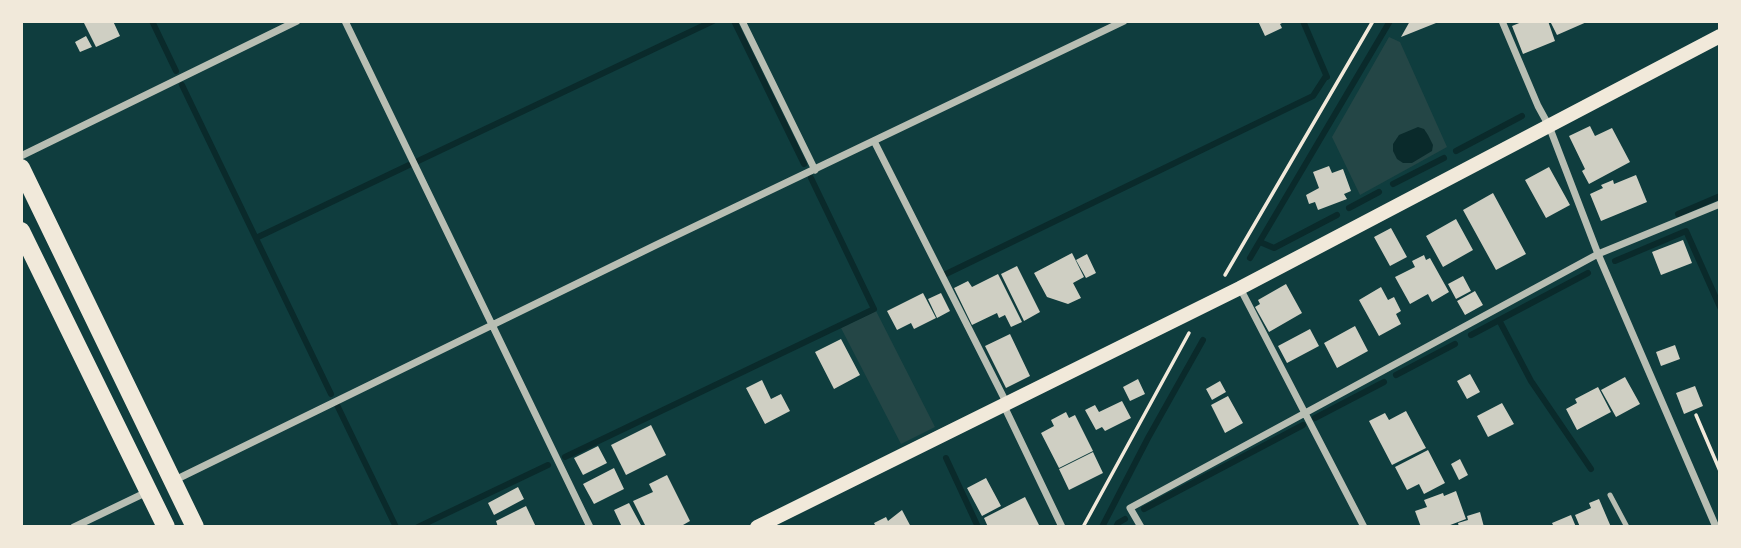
<!DOCTYPE html>
<style>
body{margin:0}
#map{position:relative;width:1741px;height:548px;overflow:hidden;background:#0f3d3e;font-family:"Fira Sans Condensed",sans-serif}
canvas{display:block}
.frame{position:absolute;inset:0;border:23px solid #f1e9da;pointer-events:none}
</style>
<div id="map">
<canvas width="1741" height="548"></canvas>
<div class="frame"></div>
</div>
<script>
const context = document.querySelector('canvas').getContext('2d');
context.lineJoin = 'round';
function paint(path, color) { context.fillStyle = color; context.fill(path, 'evenodd'); }
const toPath = rows => new Path2D(rows.map(r => 'M' + r).join(''));
function strokePath(path, color, width, dash) { context.strokeStyle = color; context.lineWidth = width; context.lineCap = dash ? 'butt' : 'round'; context.setLineDash(dash || []); context.stroke(path); }
const green = toPath([
 [1389,37,1400,42,1447,147,1360,195,1332,137],
 [876,311,935,427,901,444,841,328]
]);
const water = toPath([
 [1418,127,1424,129,1428,135,1433,145,1432,151,1412,163,1403,163,1397,159,1393,151,1393,144,1399,135]
]);
const stream = toPath([
 [152,21,176,71],
 [734,21,804,164],
 [1303,21,1327,77],
 [182,85,331,394],
 [1456,151,1522,116],
 [418,161,713,21],
 [1393,184,1444,158],
 [1349,208,1379,192],
 [1678,214,1720,196],
 [256,238,409,165],
 [1260,242,1274,248,1337,215],
 [1250,258,1390,21],
 [1615,261,1686,231,1720,307],
 [946,274,1313,96,1326,76],
 [1499,320,1531,381,1591,469],
 [1471,335,1588,273],
 [1396,375,1455,344],
 [337,405,396,527],
 [1315,418,1384,382],
 [565,457,874,309,811,178],
 [946,458,978,527],
 [1144,509,1303,425],
 [418,527,548,465],
 [1102,527,1148,438,1203,340],
 [1116,527,1118,523,1125,519]
]);
const building = toPath([
 [83,21,113,21,120,36,96,47],
 [1258,21,1286,21,1280,24,1282,28,1265,36],
 [1410,21,1441,21,1401,37],
 [1524,21,1548,21,1555,41,1523,54,1512,26],
 [1550,21,1589,21,1557,35],
 [86,36,92,47,80,52,75,42],
 [1590,126,1595,136,1612,128,1630,162,1589,184,1582,171,1585,169,1569,136],
 [1329,166,1332,173,1343,169,1351,191,1344,194,1347,199,1318,210,1315,202,1309,204,1306,195,1319,188,1313,172],
 [1549,167,1570,205,1546,218,1525,180],
 [1636,175,1647,202,1601,221,1590,194,1603,188,1601,185,1613,180,1614,184],
 [1493,193,1526,254,1496,270,1463,210],
 [1456,219,1473,250,1443,267,1426,236],
 [1391,228,1407,257,1390,266,1374,237],
 [1683,240,1692,263,1661,275,1652,252],
 [1072,253,1084,277,1073,283,1081,298,1068,304,1047,297,1034,273],
 [1087,254,1096,273,1086,278,1076,260],
 [1424,255,1426,260,1430,258,1449,292,1432,302,1428,294,1410,304,1395,277,1415,267,1412,261],
 [1017,266,1040,312,1024,321,1001,274],
 [998,274,1022,322,1011,327,1005,315,999,318,997,313,972,325,954,288,968,281,972,287],
 [1463,276,1471,291,1456,299,1448,284],
 [1286,284,1302,313,1269,332,1255,307,1260,304,1258,300],
 [1381,287,1388,300,1394,297,1401,311,1396,314,1401,324,1379,336,1359,300],
 [1475,291,1483,305,1465,315,1457,301],
 [923,293,936,318,914,329,911,323,897,330,887,311],
 [941,293,950,311,937,318,928,299],
 [1355,326,1368,351,1337,368,1324,343],
 [1310,329,1319,346,1287,363,1278,346],
 [1010,334,1030,376,1006,388,985,346],
 [841,339,860,375,834,389,815,352],
 [1675,345,1680,359,1661,366,1656,352],
 [1470,374,1480,392,1467,399,1457,381],
 [1625,377,1640,404,1616,417,1601,390],
 [1138,379,1145,394,1130,401,1123,387],
 [762,380,771,399,781,394,790,411,765,424,746,388],
 [1220,381,1226,392,1212,400,1206,389],
 [1695,386,1703,406,1684,414,1676,393],
 [1598,387,1611,412,1577,430,1566,409,1577,403,1575,399],
 [1228,396,1243,423,1225,433,1211,405],
 [1122,401,1131,418,1105,431,1102,427,1096,430,1085,410,1095,405,1099,412],
 [1502,403,1514,424,1488,437,1477,416],
 [1406,411,1426,448,1392,465,1369,421,1385,413,1389,420],
 [1066,412,1069,418,1075,415,1093,451,1059,468,1041,433,1054,426,1051,420],
 [651,425,666,455,626,475,611,445],
 [598,446,607,463,583,475,574,458],
 [1428,450,1445,483,1424,494,1419,484,1407,490,1395,467],
 [1093,452,1103,473,1069,490,1059,469],
 [1460,459,1468,475,1459,480,1451,464],
 [614,468,624,489,594,504,583,484],
 [667,475,690,521,683,525,684,527,646,527,633,501,653,492,649,484],
 [986,478,1001,506,982,516,967,488],
 [518,487,524,499,494,515,488,503],
 [1456,491,1466,519,1445,527,1421,527,1415,511,1427,507,1424,500,1443,493,1444,496],
 [1025,497,1040,527,988,527,984,518],
 [1599,499,1611,527,1580,527,1575,515,1591,508,1589,503],
 [629,503,642,527,622,527,614,510],
 [526,506,536,527,498,527,496,521],
 [902,510,911,527,876,527,874,523,886,517,888,521],
 [1480,512,1484,527,1459,527,1458,523,1468,520,1467,516],
 [1571,515,1576,527,1554,527,1552,523]
]);
const path = toPath([
 [1225,275,1373,21],
 [1696,415,1720,471],
 [1083,527,1189,333]
]);
const service = toPath([
 [1610,495,1627,527]
]);
const minor = toPath([
 [345,21,590,527],
 [742,21,815,170],
 [1502,21,1538,106,1549,126,1598,254,1716,527],
 [874,141,1007,404],
 [21,156,297,21],
 [1240,288,1364,527],
 [1004,406,1062,527],
 [173,481,656,245,1124,21],
 [74,527,149,491],
 [1141,527,1130,508,1598,254,1720,204]
]);
const secondary = toPath([
 [757,527,1240,288,1720,36]
]);
const primary = toPath([
 [21,168,195,527],
 [21,231,166,527]
]);
paint(green, '#244646');
paint(water, '#0a2a2b');
strokePath(stream, '#0a2a2b', 6);
paint(building, '#cfcfc3');
strokePath(path, '#f1e9da', 3.5);
strokePath(service, '#b8beb3', 5);
strokePath(minor, '#b8beb3', 7);
strokePath(secondary, '#f1e9da', 14);
strokePath(primary, '#f1e9da', 18);
</script>
